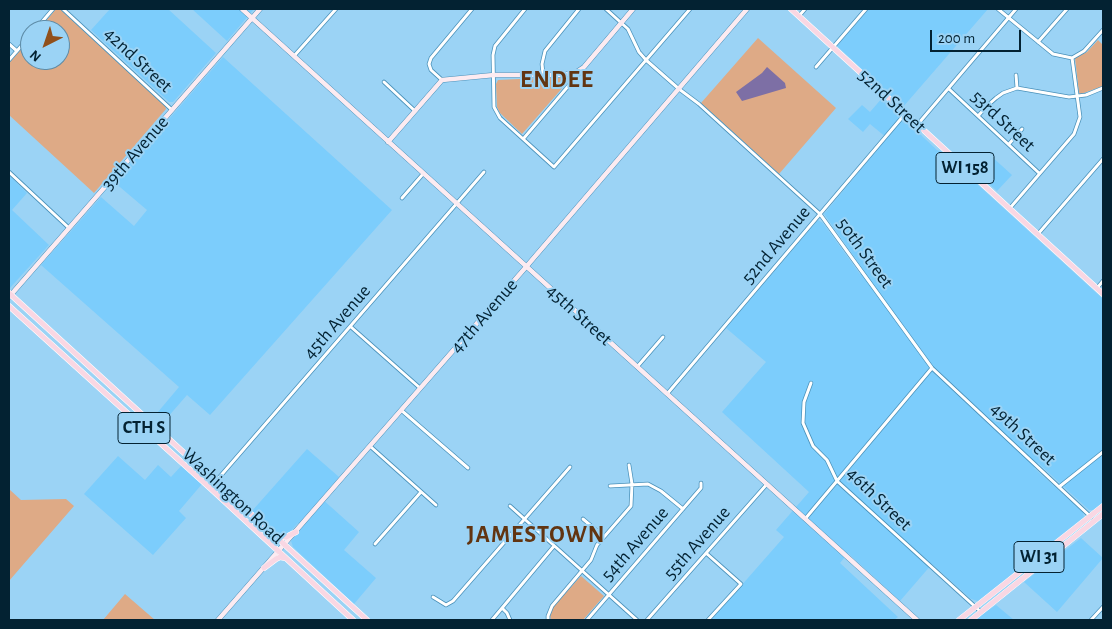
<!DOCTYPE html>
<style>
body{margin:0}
#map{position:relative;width:1112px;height:629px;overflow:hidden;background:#9bd3f5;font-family:"Alegreya Sans",sans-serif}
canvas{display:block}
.frame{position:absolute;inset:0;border:10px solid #032232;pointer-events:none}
.north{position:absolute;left:20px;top:20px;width:50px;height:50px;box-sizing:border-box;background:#9bd3f5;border:1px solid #5e8ca7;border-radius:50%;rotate:221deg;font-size:14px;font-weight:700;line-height:20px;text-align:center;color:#032232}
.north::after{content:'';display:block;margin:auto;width:18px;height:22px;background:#91501b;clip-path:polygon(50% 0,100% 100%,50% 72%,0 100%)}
.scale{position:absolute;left:930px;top:30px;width:91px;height:22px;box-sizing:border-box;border:2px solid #032232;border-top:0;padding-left:6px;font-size:15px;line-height:18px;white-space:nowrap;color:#032232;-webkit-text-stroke:4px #9bd3f5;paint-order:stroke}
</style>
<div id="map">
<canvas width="1112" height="629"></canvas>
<div class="frame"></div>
<div class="north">N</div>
<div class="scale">200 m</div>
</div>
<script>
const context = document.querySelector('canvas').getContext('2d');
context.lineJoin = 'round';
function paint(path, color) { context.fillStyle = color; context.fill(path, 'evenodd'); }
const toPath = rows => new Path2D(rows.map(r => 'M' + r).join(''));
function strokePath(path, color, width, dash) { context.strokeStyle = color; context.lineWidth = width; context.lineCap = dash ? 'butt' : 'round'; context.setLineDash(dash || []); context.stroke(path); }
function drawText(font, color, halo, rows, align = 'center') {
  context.font = font + ' "Alegreya Sans",sans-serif'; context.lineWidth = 4; context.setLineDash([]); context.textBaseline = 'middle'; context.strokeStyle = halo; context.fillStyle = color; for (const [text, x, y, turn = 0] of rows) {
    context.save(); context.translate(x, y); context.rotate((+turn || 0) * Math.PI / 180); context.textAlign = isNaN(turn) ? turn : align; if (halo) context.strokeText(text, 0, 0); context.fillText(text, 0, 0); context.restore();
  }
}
const built = toPath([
 [110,9,168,9,216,53,175,100,173,102,169,102,91,30],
 [192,9,254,9,227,41],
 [869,9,988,9,903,107,837,46],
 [223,57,392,210,210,415,187,395,160,426,152,419,179,387,41,265,101,197,134,226,147,210,114,182],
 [883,97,908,120,923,137,937,150,942,152,1103,299,1103,388,1102,390,1103,391,1103,503,1094,510,1089,510,1038,463,1034,468,1083,512,1084,517,978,601,971,599,932,564,900,601,848,553,840,563,898,617,894,620,711,620,784,537,776,530,809,492,722,412,766,362,726,328,818,220,823,223,860,274,865,272,824,214,887,138,870,124,863,132,848,119,862,105,870,112],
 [990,155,1012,175,997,191,975,171],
 [9,175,27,193,12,210,49,245,9,289],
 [307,449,339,477,321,498,359,532,344,550,376,578,354,604,293,547,291,541,302,528,298,523,289,533,281,536,275,532,252,511],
 [118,456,145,480,158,465,171,477,182,465,202,484,179,511,186,518,153,555,84,494],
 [1081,538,1103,558,1057,612,1024,582],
 [996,605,1014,620,974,620]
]);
const green = toPath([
 [56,9,60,9,165,105,166,109,94,193,9,115,9,63,30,39,30,60,60,60,60,30,38,30],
 [758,38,836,108,779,174,701,103],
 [1098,40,1103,45,1103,86,1081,94,1079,93,1075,58,1087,52],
 [561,77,566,80,565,85,522,134,500,113,497,107,496,84,498,80],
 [9,489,21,500,66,499,74,506,9,581],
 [581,576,604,596,583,620,551,620,550,616,553,607],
 [125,594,155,620,103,620]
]);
const water = toPath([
 [767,67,785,83,786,88,742,101,736,92,762,73]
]);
const street = toPath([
 [63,9,172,110],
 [525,9,495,46,493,55,494,107,500,118,554,167,690,9],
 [606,9,628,29,639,52,646,60,679,89,699,104,820,214,932,368,1091,517],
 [998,9,1053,54,1072,58],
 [799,16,805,9],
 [35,30,53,9],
 [1038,42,1067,9],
 [9,44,17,51],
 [294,56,336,9],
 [1072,58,1084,51,1103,30],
 [9,60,30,36],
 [816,67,866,9],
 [543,74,542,64,545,51,579,9],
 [1016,75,1017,88],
 [442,80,431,70,429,64,431,58,472,9],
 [384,82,415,111],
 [1017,88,1069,97,1086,95,1103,88],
 [949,89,1039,173],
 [978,116,987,106,996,98,1003,93,1017,88],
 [918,124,1016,9],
 [524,138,582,70],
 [1009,144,1022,129],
 [9,172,69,228],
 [402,198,423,174],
 [1010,208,1074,134,1080,117,1072,58],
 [1038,234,1103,159],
 [1097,288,1103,281],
 [351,327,420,388],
 [637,367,663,337],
 [811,383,804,402,803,423,813,446,827,460,837,481,981,612],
 [667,394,905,114],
 [401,410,468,468],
 [371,447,436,505],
 [610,486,648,484,661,491,683,509],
 [1059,487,1103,452],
 [210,488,484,172],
 [510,506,637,620],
 [583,519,604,537],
 [805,519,932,368],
 [375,544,421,492],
 [706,553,741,584,708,620],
 [433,597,446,605,453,601,570,467],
 [502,608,507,613,510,620],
 [492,620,554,546],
 [548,620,548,616,552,606,591,560,597,545,631,506,632,484,629,465],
 [587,620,701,488,701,483],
 [647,620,767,484],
 [1091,620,1103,607]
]);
const secondary = toPath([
 [242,9,917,620],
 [388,142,442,80,494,75,562,75,575,73,584,67,633,9],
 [9,297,260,9],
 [218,620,526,267,747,9]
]);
const primary = toPath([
 [791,9,1103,294],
 [9,293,367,620],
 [9,306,210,488,353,620],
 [278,536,286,537,296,532],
 [264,568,276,559,280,557,285,558],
 [959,620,1103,506],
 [971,620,1103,514]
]);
const shields = [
 [965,168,58],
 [144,428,52],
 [1039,557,50]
];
const shieldNames = [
 ["WI 158",965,168],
 ["CTH S",144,428],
 ["WI 31",1039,557]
];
const streetNames = [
 ["42nd Street",138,60,43],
 ["52nd Street",892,101,43],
 ["53rd Street",1003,121,43],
 ["39th Avenue",135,153,-49],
 ["52nd Avenue",776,245,-50],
 ["50th Street",865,253,54],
 ["45th Street",579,315,42],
 ["47th Avenue",484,316,-49],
 ["45th Avenue",337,322,-49],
 ["49th Street",1023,434,43],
 ["Washington Road",233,496,43],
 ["46th Street",879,499,44],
 ["55th Avenue",697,543,-49],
 ["54th Avenue",635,544,-49]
];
const districtNames = [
 ["ENDEE",557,80],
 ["JAMESTOWN",536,535]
];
paint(built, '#7ccdfc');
paint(green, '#deaa86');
paint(water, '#7d6fa5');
strokePath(street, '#4991ba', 4.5);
strokePath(secondary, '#4991ba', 5.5);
strokePath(primary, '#fff', 6);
strokePath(street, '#fff', 3);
strokePath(secondary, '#fcebf1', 4.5);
strokePath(primary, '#f9d7e3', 5);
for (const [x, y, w] of shields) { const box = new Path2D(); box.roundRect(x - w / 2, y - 15.5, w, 31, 4); context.fillStyle = '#9bd3f5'; context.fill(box); strokePath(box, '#032232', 1); }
drawText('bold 18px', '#032232', null, shieldNames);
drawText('19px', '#032232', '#9bd3f5', streetNames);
context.letterSpacing = '1px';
drawText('bold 24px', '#623511', '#9bd3f5', districtNames);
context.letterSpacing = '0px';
</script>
